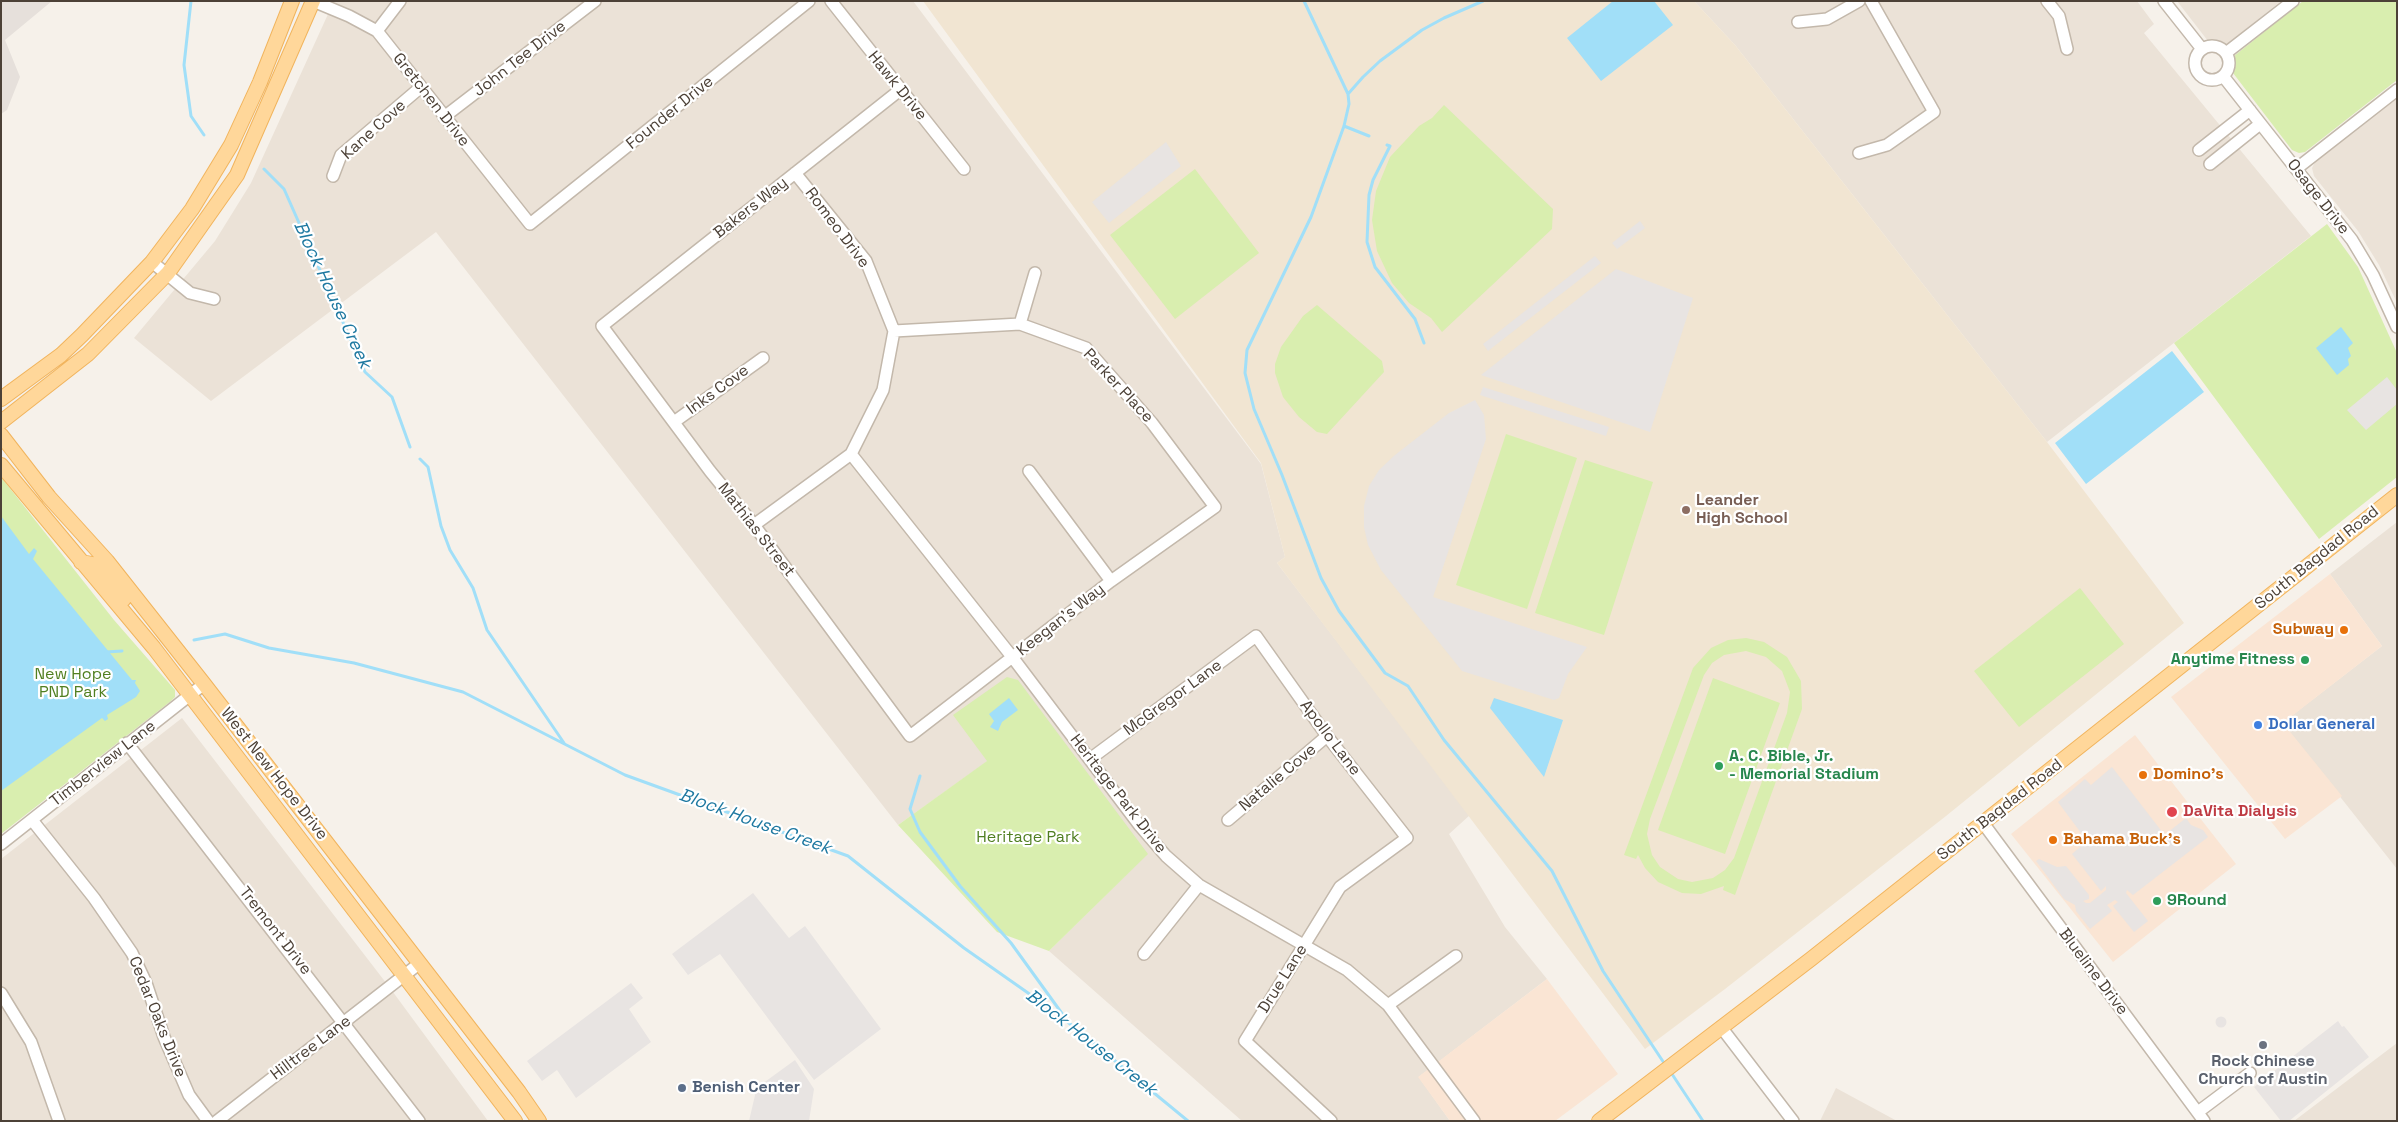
<!DOCTYPE html>
<style>
body{margin:0}
#map{position:relative;width:2398px;height:1122px;overflow:hidden;background:#f6f1ea;font-family:"Space Grotesk",sans-serif}
canvas{display:block}
.frame{position:absolute;inset:0;border:2px solid #4c4137;pointer-events:none}
</style>
<div id="map">
<canvas width="2398" height="1122"></canvas>
<div class="frame"></div>
</div>
<script>
const context = document.querySelector('canvas').getContext('2d');
context.lineJoin = 'round';
function paint(path, color) { context.fillStyle = color; context.fill(path, 'evenodd'); }
const toPath = rows => new Path2D(rows.map(r => 'M' + r).join(''));
function strokePath(path, color, width, dash) { context.strokeStyle = color; context.lineWidth = width; context.lineCap = dash ? 'butt' : 'round'; context.setLineDash(dash || []); context.stroke(path); }
function drawText(font, color, halo, rows, align = 'center') {
  context.font = font + ' "Space Grotesk",sans-serif'; context.lineWidth = 4.5; context.setLineDash([]); context.textBaseline = 'middle'; context.strokeStyle = halo; context.fillStyle = color; for (const [text, x, y, turn = 0] of rows) {
    context.save(); context.translate(x, y); context.rotate((+turn || 0) * Math.PI / 180); context.textAlign = isNaN(turn) ? turn : align; if (halo) context.strokeText(text, 0, 0); context.fillText(text, 0, 0); context.restore();
  }
}
const residential = toPath([
 [334,1,913,1,1261,464,1285,557,1277,563,1470,815,1449,834,1505,927,1547,979,1419,1077,1450,1121,1242,1121,1049,951,1147,854,988,761,898,825,436,232,211,401,134,338,215,241,251,183],
 [1694,1,2137,1,2154,24,2144,33,2311,236,2047,442,1735,45],
 [2177,1,2281,1,2226,45,2208,41],
 [2397,98,2397,303,2379,265,2358,231,2314,176,2312,168,2315,162],
 [2397,522,2397,869,2282,723,2382,646,2330,574],
 [182,718,390,988,488,1121,1,1121,1,859],
 [2397,1043,2397,1121,2294,1121],
 [1836,1088,1897,1121,1820,1121]
]);
const commercial = toPath([
 [2330,574,2382,646,2283,723,2342,796,2285,839,2171,697],
 [2135,735,2236,864,2113,962,2011,834],
 [1547,979,1618,1074,1555,1121,1450,1121,1418,1077]
]);
const industrial = toPath([
 [1,1,52,1,5,40,20,77,7,110,1,114]
]);
const education = toPath([
 [923,1,1694,1,1735,45,2047,442,2184,623,1946,816,1725,989,1645,1049,1277,563,1285,557,1261,463]
]);
const green = toPath([
 [2303,1,2397,1,2397,80,2305,152,2299,153,2292,150,2233,73,2234,56],
 [1444,105,1553,209,1552,229,1442,332,1431,318,1409,303,1392,283,1377,251,1372,220,1376,191,1390,157,1419,126,1432,118],
 [1195,169,1259,253,1175,319,1110,235],
 [2327,224,2358,267,2397,353,2397,477,2319,539,2174,343],
 [1317,305,1382,361,1384,372,1327,434,1317,432,1299,417,1283,397,1275,373,1275,364,1281,347,1303,316],
 [1506,434,1577,458,1527,609,1456,585],
 [1585,460,1653,482,1604,635,1535,613],
 [1,477,114,620,175,690,175,697,171,701,1,834],
 [2080,588,2124,644,2019,727,1974,671],
 [1746,638,1764,642,1787,657,1801,681,1802,709,1735,895,1723,890,1724,886,1701,894,1682,893,1658,882,1645,868,1638,855,1636,859,1624,855,1693,668,1711,648,1728,640],
 [1746,651,1766,657,1782,671,1790,692,1787,713,1734,858,1725,870,1713,878,1692,882,1678,879,1660,867,1652,855,1647,834,1650,819,1704,675,1712,663,1724,655],
 [1007,677,1018,680,1148,854,1049,951,997,932,898,825,987,761,953,715],
 [1713,678,1780,703,1725,854,1658,830]
]);
const parking = toPath([
 [1166,142,1181,166,1109,223,1092,202],
 [1640,221,1645,228,1617,249,1612,243],
 [1595,256,1601,263,1488,351,1483,344],
 [1616,269,1693,298,1650,432,1481,375],
 [2387,377,2397,390,2397,404,2366,430,2347,410],
 [1483,387,1609,427,1606,436,1480,395],
 [1475,400,1484,415,1486,439,1433,597,1587,647,1568,674,1559,698,1554,700,1462,671,1381,570,1368,545,1364,527,1364,506,1369,486,1379,470,1395,455,1449,413],
 [2112,767,2163,833,2158,837,2159,840,2166,842,2172,839,2167,833,2186,818,2191,825,2203,830,2208,837,2133,895,2127,890,2126,893,2148,921,2134,932,2113,906,2118,902,2115,900,2107,905,2112,911,2090,929,2076,911,2075,905,2064,899,2036,861,2039,859,2057,867,2066,866,2089,895,2089,899,2083,901,2086,903,2090,903,2106,890,2106,886,2101,891,2072,854,2087,841,2058,802,2085,779,2091,785],
 [753,893,789,938,805,926,881,1029,814,1080,720,954,688,975,672,954],
 [631,983,643,998,629,1009,651,1042,576,1098,557,1070,542,1081,527,1061],
 '2215.5 1022a5.5 5.5 0 1 1 11 0a5.5 5.5 0 1 1-11 0Z',
 [2338,1021,2342,1027,2344,1026,2369,1057,2289,1121,2281,1121,2254,1087],
 [795,1060,814,1089,809,1121,749,1121,756,1091,762,1084]
]);
const water = toPath([
 [1613,1,1654,1,1673,25,1601,81,1567,38],
 [2341,327,2353,343,2348,348,2351,356,2348,359,2349,365,2337,375,2316,348],
 [2172,351,2204,392,2086,484,2055,443],
 [1,516,29,554,34,548,37,551,33,559,132,680,136,680,135,683,140,691,136,697,107,715,108,719,105,721,102,718,1,791],
 [1009,698,1018,710,1002,722,998,731,990,727,994,721,989,714],
 [1494,698,1563,720,1544,777,1490,708]
]);
const stream = toPath([
 [191,1,184,65,191,116,204,135],
 [1304,1,1348,94,1349,104,1344,126,1311,217,1247,350,1245,373,1254,409,1282,475,1321,578,1339,611,1385,673,1408,686,1444,740,1552,871,1603,971,1666,1066],
 [1348,94,1363,77,1380,61,1422,30,1444,18,1483,1],
 [1344,126,1369,136],
 [1387,145,1390,146,1373,180,1369,195,1367,242,1375,267,1415,319,1424,343],
 [264,169,284,189,365,372,392,397,410,447],
 [420,459,428,467,441,526,450,550,473,588,487,630,564,743],
 [194,640,225,634,269,648,354,663,463,692,625,775,848,856,964,948,1058,1014,1188,1121],
 [106,652,122,651],
 [920,776,910,809,920,832,960,886,1011,943,1066,1019],
 [1670,1071,1703,1121]
]);
const minor = toPath([
 [313,1,349,16,377,31,530,224,809,1],
 [831,1,964,169],
 [2047,1,2059,16,2067,49],
 [2164,1,2202,49],
 [1798,22,1827,19,1859,1],
 [377,31,400,1],
 '2195 63a17 17 0 1 1 34 0a17 17 0 1 1-34 0Z',
 [2226,53,2293,1],
 [2223,76,2352,240,2373,275,2397,327],
 [444,117,595,1],
 [2199,150,2250,110],
 [1859,153,1887,145,1934,112,1871,1],
 [2210,164,2260,124],
 [2296,169,2397,90],
 [333,176,341,155,421,87],
 [152,262,190,293,214,299],
 [1020,324,1035,273],
 [894,331,1020,324,1086,348,1152,423,1215,507,1111,581,910,736,754,525,710,471,602,326,900,90],
 [674,422,763,358],
 [851,454,1013,658,1140,826,1166,856,1199,885,1347,970,1388,1005,1474,1121],
 [1029,471,1111,581],
 [754,525,851,454,883,390,894,331,866,261,795,173],
 [127,743,419,1121],
 [1090,759,1256,636,1327,736,1407,838,1340,887,1245,1041,1331,1121],
 [32,820,94,898,132,953,146,983,164,1037,189,1095,208,1121],
 [1228,820,1327,736],
 [1983,823,2204,1121],
 [1,844,204,684],
 [1144,954,1199,885],
 [1,993,31,1042,59,1121],
 [1388,1005,1456,956],
 [1721,1027,1793,1121],
 [2198,1112,2250,1073],
 [217,1121,420,963]
]);
const major = toPath([
 [1,399,61,355,82,335,152,262,192,209,231,145,260,82,292,1],
 [1,422,88,354,168,273,237,175,313,1],
 [1,435,49,497,107,561,204,684,519,1092,539,1121],
 [1,465,154,648,515,1121],
 [81,562,97,565,124,599],
 [1599,1121,1811,959,2397,495]
]);
const markers = [
 [1686,510,5,"#8d6e63"],
 [2344,630,5,"#e8710a"],
 [2305,660,5,"#2e9e5b"],
 [2258,725,5,"#3f7fe0"],
 [1719,766,5,"#2e9e5b"],
 [2143,775,5,"#e8710a"],
 [2172,812,6,"#e0444e"],
 [2053,840,5,"#e8710a"],
 [2157,901,5,"#2e9e5b"],
 [2263,1045,5,"#6b7280"],
 [682,1088,5,"#5c6f8a"]
];
const streetNames = [
 ["John Tee Drive",520,59,-38],
 ["Hawk Drive",897,86,51],
 ["Gretchen Drive",431,100,52],
 ["Founder Drive",670,113,-39],
 ["Kane Cove",374,130,-42],
 ["Osage Drive",2318,197,52],
 ["Bakers Way",751,208,-38],
 ["Romeo Drive",837,228,53],
 ["Parker Place",1118,386,47],
 ["Inks Cove",718,390,-36],
 ["Mathias Street",756,530,52],
 ["South Bagdad Road",2317,558,-39],
 ["Keegan's Way",1061,620,-38],
 ["McGregor Lane",1173,698,-36],
 ["Apollo Lane",1330,738,53],
 ["Timberview Lane",103,764,-38],
 ["West New Hope Drive",274,774,52],
 ["Natalie Cove",1278,778,-40],
 ["Heritage Park Drive",1118,794,52],
 ["South Bagdad Road",2000,810,-38],
 ["Tremont Drive",275,931,52],
 ["Blueline Drive",2093,972,53],
 ["Drue Lane",1283,979,-58],
 ["Cedar Oaks Drive",157,1017,68],
 ["Hilltree Lane",311,1048,-37]
];
const educationNames = [
 ["Leander",1696,501],
 ["High School",1696,519]
];
const foodNames = [
 ["Subway",2334,630,"right"],
 ["Domino's",2153,775],
 ["Bahama Buck's",2063,840]
];
const leisureNames = [
 ["Anytime Fitness",2295,660,"right"],
 ["A. C. Bible, Jr.",1729,757],
 ["- Memorial Stadium",1729,775],
 ["9Round",2167,901]
];
const parkNames = [
 ["New Hope",73,675],
 ["PND Park",73,693],
 ["Heritage Park",1028,838]
];
const shopNames = [
 ["Dollar General",2268,725]
];
const healthNames = [
 ["DaVita Dialysis",2183,812]
];
const worshipNames = [
 ["Rock Chinese",2263,1062],
 ["Church of Austin",2263,1080]
];
const serviceNames = [
 ["Benish Center",692,1088]
];
const waterNames = [
 ["Block House Creek",332,295,65],
 ["Block House Creek",755,822,20],
 ["Block House Creek",1091,1043,38]
];
paint(residential, '#ebe2d7');
paint(commercial, '#fae5d4');
paint(industrial, '#e6e0db');
paint(education, '#f1e5d2');
paint(green, '#d9eeaf');
paint(parking, '#e8e4e2');
paint(water, '#a1dff8');
strokePath(stream, '#a1dff8', 3);
strokePath(minor, '#c3b8ab', 14);
strokePath(major, '#f1b45d', 16);
strokePath(minor, '#fff', 11);
strokePath(major, '#ffd79a', 14);
for (const [x, y, r, color] of markers) { const dot = new Path2D(); dot.arc(x, y, r, 0, 2 * Math.PI); context.fillStyle = color; context.fill(dot); strokePath(dot, '#fff', 2); }
drawText('16px', '#4c4137', '#fff', streetNames);
drawText('bold 16px', '#785e54', '#fff', educationNames, 'left');
drawText('bold 16px', '#c56008', '#fff', foodNames, 'left');
drawText('bold 16px', '#27864d', '#fff', leisureNames, 'left');
drawText('16px', '#507f21', '#fff', parkNames);
drawText('bold 16px', '#366cbe', '#fff', shopNames, 'left');
drawText('bold 16px', '#be3a42', '#fff', healthNames, 'left');
drawText('bold 16px', '#5b616d', '#fff', worshipNames);
drawText('bold 16px', '#4e5e75', '#fff', serviceNames, 'left');
drawText('italic 18px', '#1f79a1', '#fff', waterNames);
</script>
